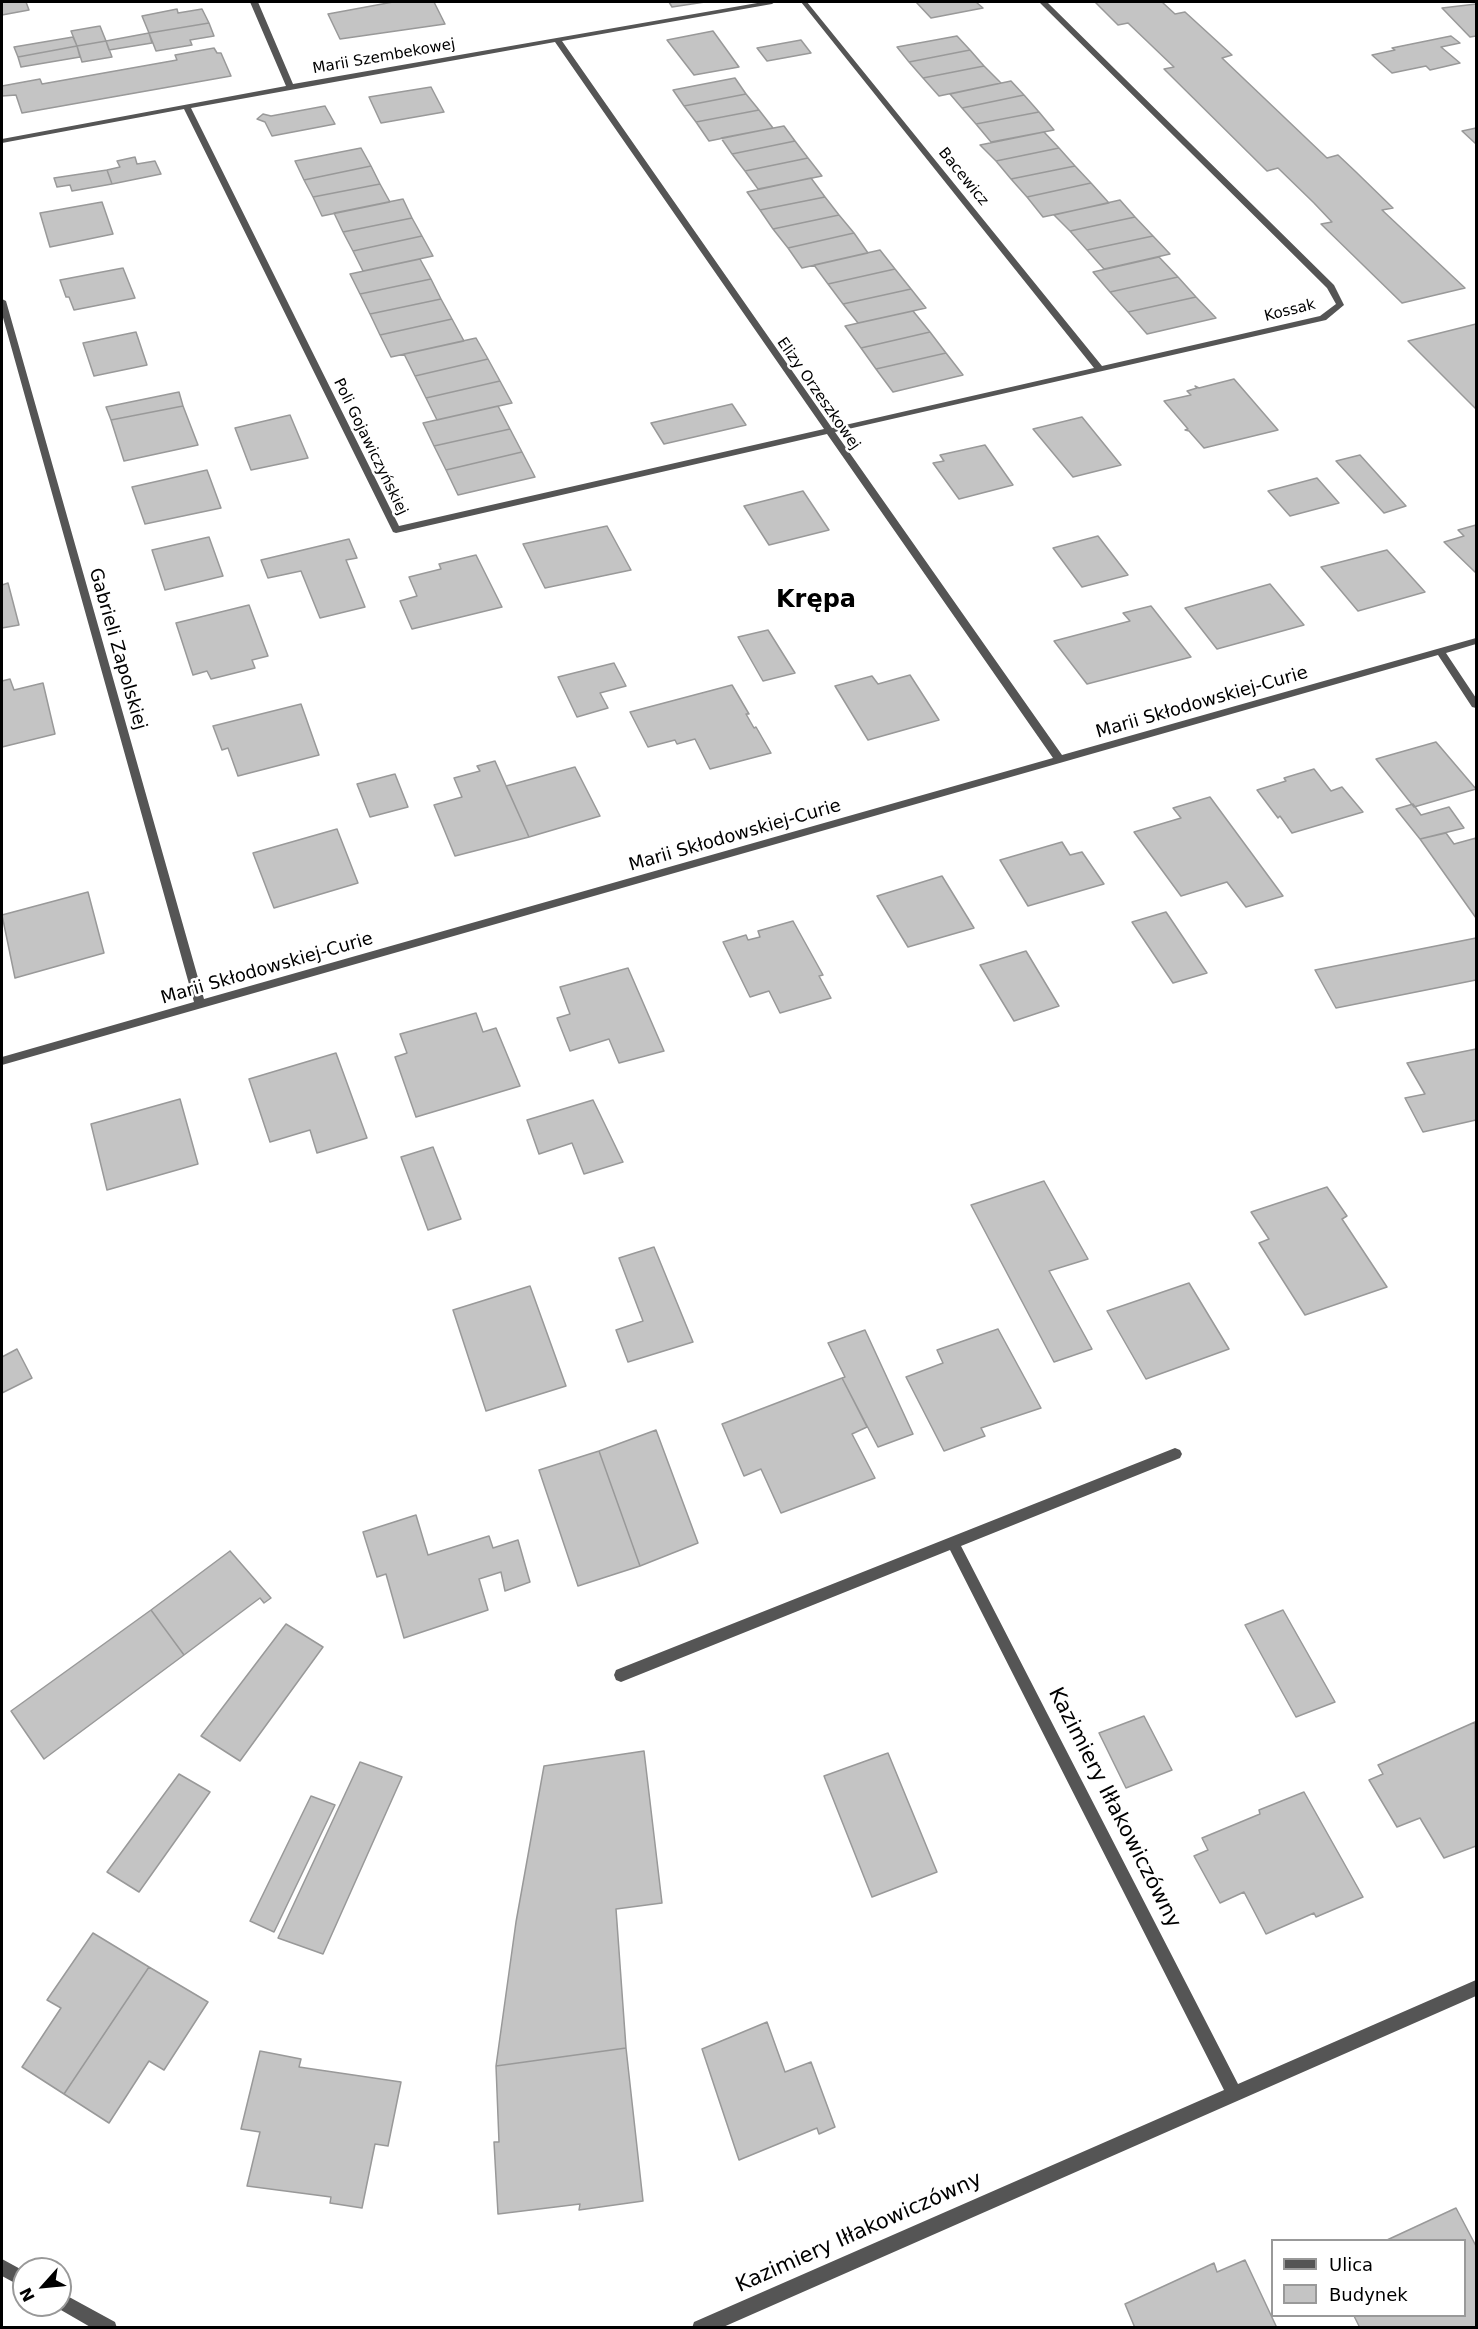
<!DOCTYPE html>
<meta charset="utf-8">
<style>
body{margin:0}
#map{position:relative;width:1478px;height:2329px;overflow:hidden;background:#fff;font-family:"DejaVu Sans",sans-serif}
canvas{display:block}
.frame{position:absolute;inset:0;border:3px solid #000;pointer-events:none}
.legend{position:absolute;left:1271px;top:2239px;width:195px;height:78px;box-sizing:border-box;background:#fff;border:2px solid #999;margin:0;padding:8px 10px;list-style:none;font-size:18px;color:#000}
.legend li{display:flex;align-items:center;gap:12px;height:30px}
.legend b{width:30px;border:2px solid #999}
.north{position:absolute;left:12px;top:2257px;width:60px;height:60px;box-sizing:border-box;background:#fff;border:2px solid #999;border-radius:50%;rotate:243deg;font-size:16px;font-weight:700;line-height:24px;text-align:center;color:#000}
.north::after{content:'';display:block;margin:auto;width:21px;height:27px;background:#000;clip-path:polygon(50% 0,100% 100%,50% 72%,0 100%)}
</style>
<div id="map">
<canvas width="1478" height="2329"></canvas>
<div class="frame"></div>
<ul class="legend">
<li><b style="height:8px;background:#555"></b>Ulica</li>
<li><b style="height:16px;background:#c4c4c4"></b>Budynek</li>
</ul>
<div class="north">N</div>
</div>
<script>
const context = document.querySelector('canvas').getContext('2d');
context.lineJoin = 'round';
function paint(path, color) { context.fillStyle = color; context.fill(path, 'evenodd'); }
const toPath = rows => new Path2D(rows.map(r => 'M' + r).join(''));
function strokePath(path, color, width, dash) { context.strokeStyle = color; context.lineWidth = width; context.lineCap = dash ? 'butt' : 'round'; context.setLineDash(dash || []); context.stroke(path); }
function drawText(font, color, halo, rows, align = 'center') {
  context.font = font + ' "DejaVu Sans",sans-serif'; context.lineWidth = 5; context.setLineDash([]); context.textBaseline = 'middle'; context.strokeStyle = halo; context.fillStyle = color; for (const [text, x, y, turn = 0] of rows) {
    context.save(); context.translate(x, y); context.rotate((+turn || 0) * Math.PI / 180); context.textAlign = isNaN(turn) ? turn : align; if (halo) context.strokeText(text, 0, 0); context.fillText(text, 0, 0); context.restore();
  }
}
const building = toPath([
 [2,2,26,2,29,10,2,15,2,2],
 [393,2,434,2,445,24,340,39,328,14,393,2],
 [669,2,705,2,672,7,669,2],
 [916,2,976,2,983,8,931,18,916,2],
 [1095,2,1162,2,1175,14,1185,12,1232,55,1222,58,1327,158,1338,155,1356,172,1393,208,1382,210,1465,288,1402,303,1321,224,1332,222,1314,203,1278,168,1267,171,1164,69,1174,67,1128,23,1118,25,1095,2],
 [1476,4,1476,36,1470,37,1442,8,1476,4],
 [177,9,178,13,202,9,209,23,149,33,142,16,177,9],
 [209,23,214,36,190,40,192,45,156,51,149,33,209,23],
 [100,26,106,41,77,46,71,31,100,26],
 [713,31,739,67,694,75,667,40,713,31],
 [149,33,152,43,109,50,106,41,149,33],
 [957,36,970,50,909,62,897,47,957,36],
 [1451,36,1460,43,1441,47,1460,63,1430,70,1426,66,1392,73,1372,55,1395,50,1392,48,1451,36],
 [73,37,77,46,18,57,14,47,73,37],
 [801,40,811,53,767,61,757,48,801,40],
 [106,41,112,57,82,62,77,46,106,41],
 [77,46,80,57,21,67,18,57,77,46],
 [214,48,217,53,221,53,231,76,22,113,16,95,2,96,2,86,40,79,42,84,177,60,175,55,214,48],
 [970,50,984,66,923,78,909,62,970,50],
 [984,66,1001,83,939,96,923,78,984,66],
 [735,78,746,94,684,106,673,90,735,78],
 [1011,81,1024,95,962,108,950,94,1011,81],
 [431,87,444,112,381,123,369,97,431,87],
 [746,94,759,110,696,122,684,106,746,94],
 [1024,95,1039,112,976,124,962,108,1024,95],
 [325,106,335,124,272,136,265,122,257,119,263,114,271,116,325,106],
 [759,110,773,128,709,141,696,122,759,110],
 [1039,112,1054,130,991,142,976,124,1039,112],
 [784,126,795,141,732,154,721,138,784,126],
 [1476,128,1476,144,1462,131,1476,128],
 [1044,132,1059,148,996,161,980,145,1044,132],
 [795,141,808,158,745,171,732,154,795,141],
 [361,148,371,166,304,180,295,161,361,148],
 [1059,148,1075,166,1011,179,996,161,1059,148],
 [135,157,137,164,155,161,161,174,112,184,107,170,120,167,117,161,135,157],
 [808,158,822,176,758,189,745,171,808,158],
 [371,166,380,184,313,197,304,180,371,166],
 [1075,166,1091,183,1027,197,1011,179,1075,166],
 [107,170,112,184,72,191,70,185,57,187,54,178,107,170],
 [811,178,825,197,760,210,747,192,811,178],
 [1091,183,1109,203,1043,217,1027,197,1091,183],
 [380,184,390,202,322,216,313,197,380,184],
 [825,197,839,215,773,229,760,210,825,197],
 [403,199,412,218,343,232,334,213,403,199],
 [1120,200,1135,217,1070,231,1054,215,1120,200],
 [102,202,113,234,50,247,40,213,102,202],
 [839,215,854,233,788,248,773,229,839,215],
 [1135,217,1153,236,1087,250,1070,231,1135,217],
 [412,218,422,236,353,251,343,232,412,218],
 [854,233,868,253,802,268,788,248,854,233],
 [422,236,433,256,363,271,353,251,422,236],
 [1153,236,1170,254,1104,269,1087,250,1153,236],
 [880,250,895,269,828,284,814,265,880,250],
 [1159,257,1178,277,1110,292,1093,272,1159,257],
 [420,259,431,279,360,294,350,274,420,259],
 [123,268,135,298,74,310,69,297,66,297,60,280,123,268],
 [895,269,911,289,843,304,828,284,895,269],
 [1178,277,1196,297,1128,312,1110,292,1178,277],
 [431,279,441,299,370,314,360,294,431,279],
 [911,289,926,308,858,323,843,304,911,289],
 [1196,297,1216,318,1147,334,1128,312,1196,297],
 [441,299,452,319,380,335,370,314,441,299],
 [913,311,930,332,861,348,845,326,913,311],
 [452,319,464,341,391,357,380,335,452,319],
 [1476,324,1476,409,1408,341,1476,324],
 [136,332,147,365,94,376,83,343,136,332],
 [930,332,946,353,876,369,861,348,930,332],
 [476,338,488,359,415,376,404,354,476,338],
 [946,353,963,375,893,392,876,369,946,353],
 [488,359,500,381,426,398,415,376,488,359],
 [1234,379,1278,430,1204,448,1189,431,1185,430,1188,429,1164,401,1191,395,1187,391,1197,388,1195,386,1199,388,1234,379],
 [500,381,512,403,437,420,426,398,500,381],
 [179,392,183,406,111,420,106,407,179,392],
 [732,404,746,425,664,444,651,423,732,404],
 [183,406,198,445,124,461,111,420,183,406],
 [498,406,510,429,434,446,423,423,498,406],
 [290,415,308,458,251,470,235,428,290,415],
 [1082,417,1121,465,1073,477,1033,429,1082,417],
 [510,429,522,452,446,470,434,446,510,429],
 [985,445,1013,485,959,499,933,463,944,461,940,455,985,445],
 [522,452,535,477,458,495,446,470,522,452],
 [1360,455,1406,506,1384,513,1336,461,1360,455],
 [207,470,221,508,145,524,132,487,207,470],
 [1317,478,1339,503,1290,516,1268,491,1317,478],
 [803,491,829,530,769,545,744,506,803,491],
 [1476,525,1476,573,1444,542,1464,536,1458,530,1476,525],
 [607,526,631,570,545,588,523,544,607,526],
 [1098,536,1128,575,1082,587,1053,548,1098,536],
 [209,537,223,576,165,590,152,550,209,537],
 [349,539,357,558,346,560,365,607,320,618,301,571,268,578,261,560,349,539],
 [1387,550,1425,592,1358,611,1321,567,1387,550],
 [476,555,502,607,412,629,400,601,417,596,409,577,441,569,439,564,476,555],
 [8,583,19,625,2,628,2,585,8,583],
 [1270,584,1304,625,1217,649,1185,608,1270,584],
 [249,605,268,656,252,660,255,668,211,679,207,671,193,675,176,623,249,605],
 [1151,606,1191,657,1087,684,1054,641,1130,621,1123,613,1151,606],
 [768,630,795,673,763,681,738,637,768,630],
 [614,663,626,686,600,693,608,708,577,717,558,677,614,663],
 [910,675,939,720,868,740,835,686,872,676,878,684,910,675],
 [10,679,14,690,43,683,55,734,2,747,2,681,10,679],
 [732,685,749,714,746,714,754,728,756,727,771,753,710,769,695,739,677,744,675,740,648,747,630,712,732,685],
 [301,704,319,755,238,776,228,748,222,750,213,726,301,704],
 [1436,742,1476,789,1414,807,1376,759,1436,742],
 [495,761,529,837,455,856,434,805,462,797,454,778,480,771,477,766,495,761],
 [575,767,600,816,529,837,506,786,575,767],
 [1314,769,1331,791,1342,787,1363,812,1292,833,1280,816,1278,818,1257,790,1286,781,1284,778,1314,769],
 [395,774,408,807,370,817,357,784,395,774],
 [1210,797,1283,896,1246,907,1227,882,1181,896,1134,832,1181,818,1173,808,1210,797],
 [1413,804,1421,815,1449,807,1464,828,1420,839,1396,809,1413,804],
 [337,829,358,883,274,908,253,853,337,829],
 [1446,833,1454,844,1476,838,1476,918,1420,839,1446,833],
 [1062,842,1070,855,1082,852,1104,884,1028,906,1000,860,1062,842],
 [942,876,974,928,908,947,877,896,942,876],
 [88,892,104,953,15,978,2,915,88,892],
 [1166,912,1207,973,1173,983,1132,922,1166,912],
 [793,921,823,975,819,976,831,998,780,1013,769,991,750,997,723,942,746,935,748,940,760,937,758,931,793,921],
 [1476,938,1476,980,1336,1008,1315,970,1476,938],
 [1026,951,1059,1006,1014,1021,980,965,1026,951],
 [628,968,664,1051,619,1063,609,1039,570,1051,557,1018,570,1014,560,987,628,968],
 [476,1013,483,1032,496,1028,520,1086,416,1117,395,1057,407,1053,400,1034,476,1013],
 [1476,1049,1476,1120,1423,1132,1405,1098,1425,1094,1407,1063,1476,1049],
 [336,1053,367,1138,317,1153,310,1130,270,1142,249,1079,336,1053],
 [180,1099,198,1164,107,1190,91,1124,180,1099],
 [593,1100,623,1162,584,1174,572,1143,539,1154,527,1120,593,1100],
 [433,1147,461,1219,428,1230,401,1157,433,1147],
 [1044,1181,1088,1259,1049,1271,1092,1349,1054,1362,971,1205,1044,1181],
 [1327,1187,1347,1216,1342,1219,1387,1287,1305,1315,1259,1243,1269,1239,1251,1212,1327,1187],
 [654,1247,693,1342,628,1362,616,1330,643,1321,619,1258,654,1247],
 [1189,1283,1229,1349,1146,1379,1107,1311,1189,1283],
 [530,1286,566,1386,486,1411,453,1310,530,1286],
 [998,1329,1041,1408,981,1428,985,1436,944,1451,906,1377,943,1363,937,1350,998,1329],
 [865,1330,913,1434,878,1447,842,1378,845,1377,828,1343,865,1330],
 [17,1349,32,1378,2,1393,2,1357,17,1349],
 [842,1378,867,1427,852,1434,875,1478,781,1513,761,1469,744,1476,722,1424,842,1378],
 [656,1430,698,1543,640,1566,599,1451,656,1430],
 [599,1451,640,1566,578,1586,539,1470,599,1451],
 [416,1515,428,1555,489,1536,493,1548,518,1540,530,1582,505,1591,501,1572,479,1579,488,1610,404,1638,386,1574,377,1577,363,1532,416,1515],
 [230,1551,271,1598,264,1603,260,1598,184,1655,151,1610,230,1551],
 [151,1610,184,1655,44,1759,11,1711,151,1610],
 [1283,1610,1335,1702,1296,1717,1245,1625,1283,1610],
 [286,1624,323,1647,240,1761,201,1736,286,1624],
 [1144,1716,1172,1770,1126,1788,1099,1733,1144,1716],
 [1475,1722,1476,1846,1444,1858,1420,1818,1397,1827,1369,1780,1383,1774,1378,1765,1475,1722],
 [644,1751,662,1903,616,1909,626,2048,496,2066,516,1922,544,1766,644,1751],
 [888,1753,937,1872,872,1897,824,1776,888,1753],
 [360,1762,402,1777,323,1954,278,1938,360,1762],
 [179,1774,210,1792,139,1892,107,1872,179,1774],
 [1304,1792,1363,1897,1316,1917,1314,1913,1266,1934,1244,1892,1220,1903,1194,1856,1208,1850,1202,1838,1260,1814,1259,1810,1304,1792],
 [311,1796,335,1805,274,1932,250,1921,311,1796],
 [93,1933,149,1967,64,2094,22,2067,61,2008,47,2000,93,1933],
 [149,1967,208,2002,164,2070,149,2061,109,2123,64,2094,149,1967],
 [767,2022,785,2072,811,2062,835,2127,819,2134,817,2128,739,2160,702,2049,767,2022],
 [626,2048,643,2201,579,2210,580,2204,498,2214,494,2142,499,2142,496,2066,626,2048],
 [260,2051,301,2059,299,2067,401,2082,388,2146,375,2144,362,2208,330,2203,331,2197,247,2186,260,2132,241,2129,260,2051],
 [1456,2208,1476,2246,1476,2328,1360,2328,1354,2316,1464,2316,1464,2240,1387,2240,1456,2208],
 [1245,2260,1277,2328,1135,2328,1125,2304,1214,2263,1217,2272,1245,2260]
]);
const minor = toPath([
 [250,2,258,2,293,84,763,2,775,2,772,4,562,41,832,428,1094,368,801,2,807,2,1102,366,1320,316,1336,304,1327,288,1039,2,1047,2,1334,285,1344,305,1326,320,835,432,1062,755,1476,638,1476,644,1446,653,1476,698,1476,708,1472,707,1438,655,2,1065,2,1057,194,1002,2,314,2,299,6,301,204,999,1053,758,827,434,396,533,393,532,184,109,2,143,2,139,286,86,250,2],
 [555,42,824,429,399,526,191,108,555,42],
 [1175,1448,1180,1450,1182,1454,1180,1458,961,1546,1238,2084,1476,1980,1476,1996,721,2328,692,2328,694,2322,1224,2090,950,1550,621,1682,616,1680,614,1675,616,1670,1175,1448],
 [2,2259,24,2271,24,2288,2,2276,2,2259],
 [60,2292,115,2322,117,2328,92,2328,54,2306,60,2305,60,2292]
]);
const farStreetnames = [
 ["Marii Szembekowej",384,57,-10],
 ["Bacewicz",963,177,51],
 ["Kossak",1290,311,-14],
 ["Elizy Orzeszkowej",818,394,55],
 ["Poli Gojawiczyńskiej",370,447,64]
];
const streetNames = [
 ["Gabrieli Zapolskiej",117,649,74],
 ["Marii Skłodowskiej-Curie",1202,703,-16],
 ["Marii Skłodowskiej-Curie",735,836,-16],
 ["Marii Skłodowskiej-Curie",267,969,-16]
];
const nearStreetnames = [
 ["Kazimiery Iłłakowiczówny",1114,1808,63],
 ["Kazimiery Iłłakowiczówny",859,2233,-24]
];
const districtNames = [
 ["Krępa",816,601]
];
paint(building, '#c4c4c4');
strokePath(building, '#999', 1.5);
paint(minor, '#555');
drawText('15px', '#000', '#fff', farStreetnames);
drawText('18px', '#000', '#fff', streetNames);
drawText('21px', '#000', '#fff', nearStreetnames);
drawText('bold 24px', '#000', '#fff', districtNames);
</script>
